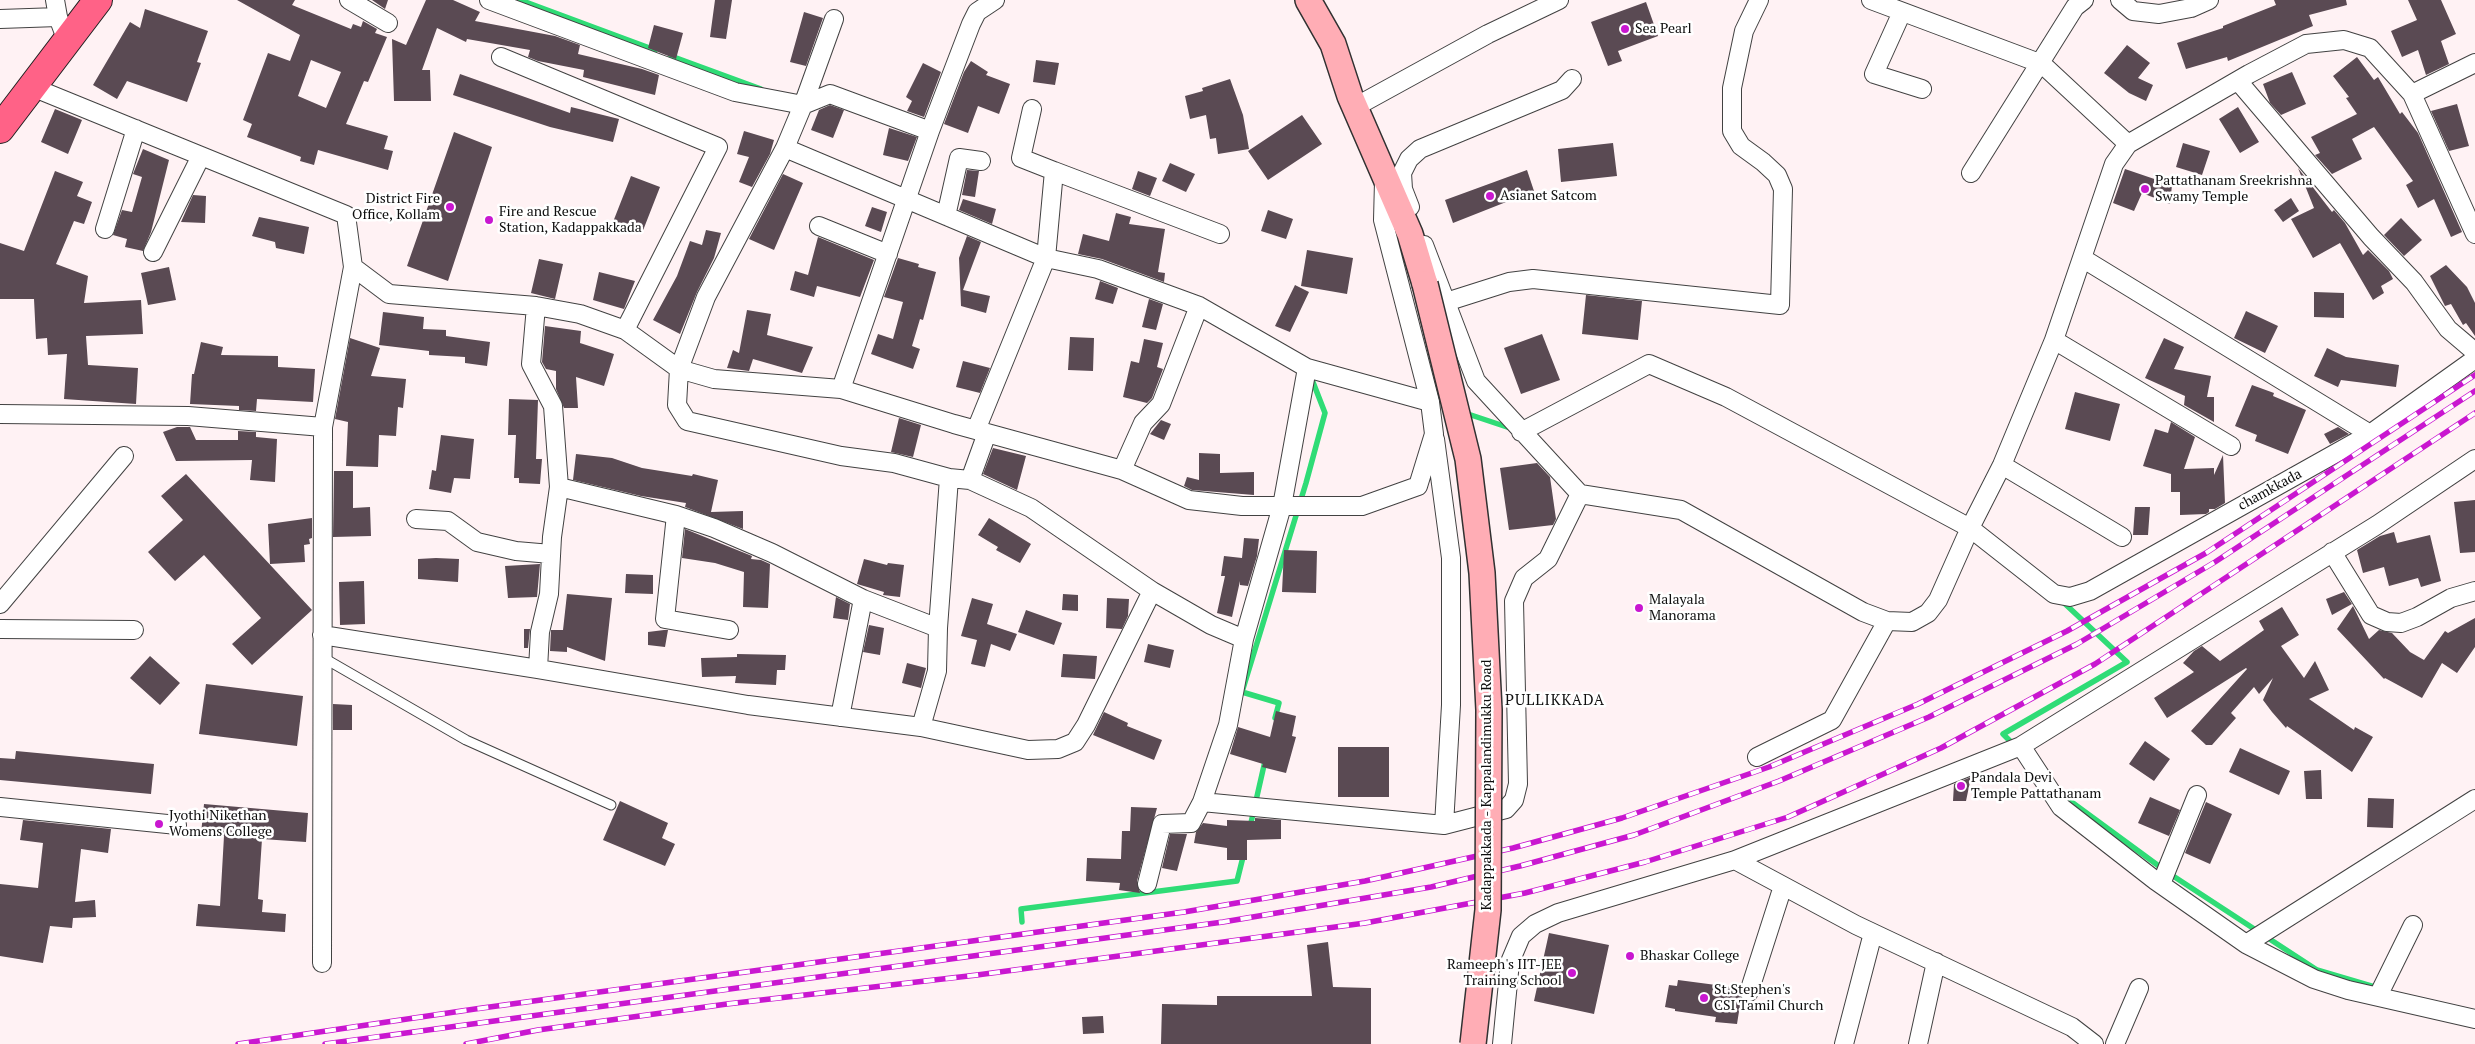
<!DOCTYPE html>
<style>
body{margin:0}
canvas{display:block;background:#fff2f4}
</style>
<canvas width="2475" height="1044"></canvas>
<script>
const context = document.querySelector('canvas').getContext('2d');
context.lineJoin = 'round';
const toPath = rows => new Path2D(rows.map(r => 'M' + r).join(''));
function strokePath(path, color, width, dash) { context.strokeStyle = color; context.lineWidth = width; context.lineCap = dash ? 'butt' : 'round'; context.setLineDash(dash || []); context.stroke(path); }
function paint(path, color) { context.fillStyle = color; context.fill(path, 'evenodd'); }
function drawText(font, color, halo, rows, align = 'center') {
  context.font = font + ' "PT Serif",serif'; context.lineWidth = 5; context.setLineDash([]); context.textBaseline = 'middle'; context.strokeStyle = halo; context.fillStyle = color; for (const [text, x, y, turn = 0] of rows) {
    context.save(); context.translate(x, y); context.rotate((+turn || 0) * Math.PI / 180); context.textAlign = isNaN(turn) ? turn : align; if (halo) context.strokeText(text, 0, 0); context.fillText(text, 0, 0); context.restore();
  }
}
const stream = toPath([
 [520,0,655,50],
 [671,56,761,89],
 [1465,413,1513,429],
 [1275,718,1279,703,1242,692,1306,483,1325,413,1311,377],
 [2014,745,2003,734,2127,662,2062,601],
 [2062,795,2167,872,2317,970,2378,988],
 [1250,827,1265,761],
 [1022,922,1021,909,1237,881,1244,853]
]);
const building = toPath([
 [237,0,295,0,292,5,351,29,353,24,361,27,363,21,377,29,375,33,387,37,368,82,364,81,346,124,388,136,384,149,393,151,388,170,318,150,314,165,300,161,301,157,247,137,252,124,243,120,268,53,290,61,300,35],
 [311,60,341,72,326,108,298,96],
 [372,0,388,0,385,9],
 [426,0,453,0,480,12,475,21,555,36,580,45,578,54,642,69,659,75,655,95,583,77,584,70,538,61,528,57,530,50,467,39,466,42,437,28,422,70,430,70,431,101,394,101,392,39,406,45],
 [715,0,732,0,726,39,710,37],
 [2274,0,2346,0,2347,5,2309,15,2313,26,2228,61,2227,57,2186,69,2177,43,2223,28,2223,26,2276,5],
 [2408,0,2441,0,2456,34,2441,41,2449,64,2426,75,2418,50,2402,57,2391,31,2417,20],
 [1646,2,1658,36,1618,51,1622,61,1608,66,1591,22],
 [145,9,208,31,197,62,201,63,187,102,127,81,117,99,93,85,130,22,140,28],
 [804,12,823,18,806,66,790,62],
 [654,25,683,33,676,59,648,48],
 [2127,45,2150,63,2138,78,2153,85,2146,101,2129,93,2104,73],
 [2357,57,2374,80,2378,77,2400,114,2402,112,2418,133,2462,232,2451,237,2434,199,2418,208,2406,185,2413,181,2374,127,2352,139,2362,159,2332,174,2315,155,2320,153,2311,137,2357,114,2346,98,2349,97,2333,76],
 [1036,60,1059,63,1055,85,1033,82],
 [971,61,988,72,986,75,1010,84,999,114,978,106,968,133,944,124,964,72],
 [923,63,941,72,924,117,907,111,912,101,906,97],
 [2292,72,2306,104,2281,115,2270,103,2263,84],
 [460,74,570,113,571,107,619,119,613,142,550,127,453,95],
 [1230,79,1243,115,1249,149,1218,154,1216,138,1210,139,1206,115,1190,119,1185,96,1203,91,1202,88],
 [2457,104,2469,146,2449,151,2431,111],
 [830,105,844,110,833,138,811,130,819,110],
 [2238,107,2259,142,2240,153,2219,119],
 [55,109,82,120,68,154,41,142],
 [1302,115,1322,144,1268,180,1248,151],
 [889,128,917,137,908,161,883,155],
 [744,131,774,140,770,154,752,187,739,182,749,157,737,154],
 [454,132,492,147,448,281,407,266],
 [1613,143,1617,176,1561,182,1558,149],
 [2183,143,2210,151,2202,175,2176,167],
 [143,149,169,160,151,232,143,251,125,247,127,239,113,235,122,210,132,212,142,177,133,174],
 [1170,163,1195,174,1186,192,1162,181],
 [2298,168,2332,212,2334,210,2345,223,2363,255,2368,250,2389,271,2393,279,2381,286,2384,293,2373,300,2340,243,2313,258,2291,219,2314,208],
 [2125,169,2172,185,2170,204,2142,193,2134,211,2113,203],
 [967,170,979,171,975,197,962,195],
 [1527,170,1534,191,1453,223,1445,200],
 [55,171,83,182,77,196,92,202,84,224,74,221,56,264,88,276,84,303,141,300,143,334,86,336,88,365,138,368,136,404,64,399,67,354,48,355,47,338,36,339,34,299,0,299,0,243,24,251],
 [1138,171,1157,178,1150,196,1132,189],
 [783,174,803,183,774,250,749,239],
 [631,176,660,187,642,233,613,222],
 [193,195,206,196,205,223,181,222],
 [2291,198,2299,211,2283,222,2274,210],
 [963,199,996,209,992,224,959,210],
 [872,207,887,212,881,232,865,226],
 [1268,210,1293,219,1286,239,1261,231],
 [1116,213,1131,217,1129,224,1165,229,1158,272,1165,273,1164,282,1102,259,1078,254,1083,234,1109,241],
 [259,217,309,227,304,254,276,248,275,242,252,236],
 [2401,218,2422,240,2404,256,2384,235],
 [706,230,721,233,714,258,697,292,680,334,653,320,677,276,690,241,702,245],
 [967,236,981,242,963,290,990,296,986,313,961,306,959,258],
 [818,237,874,260,860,297,817,286,814,297,790,290,795,271,808,275],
 [1307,250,1353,258,1347,294,1301,286],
 [898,258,919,264,918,267,936,272,923,320,920,319,912,346,920,349,913,369,871,354,878,334,893,339,903,302,884,297],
 [539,259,563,264,555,299,531,293],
 [2446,265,2467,287,2475,303,2475,336,2466,323,2463,325,2451,304,2445,306,2430,276],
 [169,267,176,300,148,305,141,273],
 [599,272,635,281,624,309,593,300],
 [1100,281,1118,288,1113,304,1095,299],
 [1295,285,1309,292,1290,332,1275,326],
 [2314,292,2344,293,2344,318,2314,317],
 [1586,295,1642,301,1638,340,1582,334],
 [1149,299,1163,304,1156,330,1142,327],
 [747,310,771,314,767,335,813,347,802,373,753,359,749,371,727,368,733,350,739,353],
 [2246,311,2278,326,2265,353,2234,338],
 [383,312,424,317,423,329,446,330,446,336,490,342,487,366,465,363,465,357,429,355,429,351,379,345],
 [545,326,581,331,580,343,614,354,604,386,576,377,578,408,564,408,556,389,556,371,546,369,542,362],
 [1542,334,1560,380,1521,394,1504,348],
 [1070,337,1094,338,1093,371,1068,370],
 [350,338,380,348,371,376,406,379,403,408,398,407,396,436,379,435,378,467,346,466,348,422,335,419],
 [2164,338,2184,347,2174,369,2211,376,2207,397,2214,397,2214,422,2184,405,2185,396,2145,378],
 [1144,339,1163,343,1157,367,1163,369,1152,398,1147,403,1123,397,1131,361,1139,363],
 [201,342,223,347,221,355,278,356,278,367,315,369,313,402,257,399,256,411,239,410,239,406,190,404,192,374,194,374],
 [2327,348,2346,357,2399,365,2396,387,2341,380,2338,387,2314,376],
 [963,361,990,368,980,393,956,387],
 [2252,385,2274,393,2273,396,2306,410,2288,454,2255,441,2257,435,2235,426],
 [2075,392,2120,404,2110,441,2065,429],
 [509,399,538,400,536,459,542,459,540,484,519,483,519,478,514,478,516,435,508,435],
 [899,418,921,425,913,457,891,452],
 [1161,420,1171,424,1164,440,1150,434],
 [2171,422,2195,437,2184,469,2214,468,2214,475,2223,455,2225,503,2215,509,2209,509,2209,512,2206,514,2180,515,2180,492,2171,492,2171,474,2143,466,2155,429,2168,433],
 [177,427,190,427,196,440,238,440,238,431,256,432,256,437,277,439,275,482,250,480,252,460,176,461,163,432],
 [2338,427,2349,434,2330,444,2324,434],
 [441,435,474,439,470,479,454,478,451,493,429,489,432,470,436,471],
 [993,448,1026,456,1017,490,983,474],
 [1199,453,1220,454,1220,473,1254,472,1254,495,1192,490,1184,486,1187,477,1199,480],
 [576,454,612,458,642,468,692,476,693,474,718,480,711,512,743,511,743,529,685,507,686,503,641,496,573,480],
 [1537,463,1550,477,1556,519,1553,525,1509,530,1500,468],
 [334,471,353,471,353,508,370,507,371,536,333,537],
 [186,474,312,610,252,665,232,644,261,618,204,555,175,581,148,552,183,520,161,496],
 [2475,500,2475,552,2460,553,2454,502],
 [2135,507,2150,507,2148,535,2133,535],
 [312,518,312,538,309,539,310,544,304,545,305,562,270,564,268,524],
 [989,518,1031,544,1020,563,996,550,998,547,978,535],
 [685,529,752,556,751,559,761,560,770,564,768,608,743,607,744,572,715,563,682,558],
 [2394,532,2397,543,2430,535,2441,581,2421,587,2418,578,2389,586,2384,567,2363,573,2357,550,2380,536],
 [1244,538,1259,539,1257,556,1248,586,1240,585,1240,581,1232,617,1217,613,1225,576,1221,576,1224,556,1242,558],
 [1284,550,1317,551,1316,593,1282,592],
 [436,558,459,559,458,582,418,579,418,559],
 [864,559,887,565,888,563,904,565,900,597,883,595,884,592,857,584],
 [540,564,537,597,508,598,505,566],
 [626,574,653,575,653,594,625,593],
 [364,581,365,624,340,625,339,582],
 [2344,592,2352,604,2332,615,2326,599],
 [567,594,612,598,605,661,567,647,567,652,550,651,551,630,563,630],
 [1063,594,1078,595,1078,611,1062,610],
 [836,597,850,604,848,620,833,618],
 [972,598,993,604,987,624,1017,634,1010,651,991,644,985,667,971,664,977,640,961,636],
 [1107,598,1129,599,1128,616,1122,629,1106,628],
 [2353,606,2369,639,2379,630,2392,633,2410,652,2424,660,2445,631,2448,633,2475,618,2475,647,2457,673,2442,663,2422,698,2385,678,2384,679,2337,629],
 [2282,607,2299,635,2281,646,2304,678,2315,661,2329,690,2309,699,2354,730,2355,727,2373,737,2352,772,2287,726,2286,728,2272,712,2263,700,2273,678,2259,694,2254,687,2231,713,2236,718,2212,745,2206,745,2191,731,2247,669,2246,668,2167,718,2154,698,2194,672,2183,663,2194,651,2202,646,2220,661,2264,630,2259,621],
 [1026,610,1062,623,1054,645,1018,632],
 [869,625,884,628,880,655,863,652],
 [524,629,530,629,528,648,524,648],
 [664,630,668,630,665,647,648,645,648,632],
 [1148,644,1174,650,1170,668,1144,662],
 [737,654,786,655,785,670,777,670,776,685,735,683,736,676,702,677,701,658,737,657],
 [1063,654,1097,656,1095,679,1061,677],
 [150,656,180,683,160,705,130,678],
 [907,663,926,668,921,688,902,683],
 [206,684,303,696,297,746,199,734],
 [333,704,352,705,352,730,333,730],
 [1276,711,1296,716,1292,736,1296,737,1286,773,1262,767,1263,764,1230,754,1238,727,1270,737],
 [1104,712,1128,723,1127,726,1162,740,1154,760,1093,735],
 [2145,741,2170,759,2154,781,2129,764],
 [1338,747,1389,747,1389,797,1338,797],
 [2240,748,2290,771,2279,795,2229,772],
 [16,751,154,764,151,794,0,780,0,758,15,759],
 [2321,770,2322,799,2306,799,2304,771],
 [1971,777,1966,801,1953,801,1954,784],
 [2150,797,2180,810,2169,836,2138,823],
 [2368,798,2394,799,2393,828,2367,827],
 [620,801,668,823,662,838,675,844,665,866,603,840],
 [2206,802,2232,814,2210,864,2185,853],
 [204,804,308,813,306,842,262,839,258,899,263,900,262,912,286,914,285,932,196,926,198,904,220,906,224,836,201,834],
 [1131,807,1157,808,1137,881,1140,893,1119,890,1120,883,1086,881,1087,858,1121,859,1122,831,1130,831],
 [1255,818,1281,820,1281,839,1247,840,1247,860,1227,860,1227,848,1194,843,1196,832,1203,823,1227,826,1227,820,1255,821],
 [23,820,111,829,108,853,81,849,75,902,95,900,96,917,73,918,72,928,50,926,43,963,0,956,0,884,38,888,43,843,20,840],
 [1170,834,1187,834,1177,871,1162,868],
 [1549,933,1609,945,1594,1014,1534,1001],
 [1328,942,1333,987,1371,988,1371,1044,1161,1044,1162,1004,1217,1005,1217,996,1312,996,1307,945],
 [1678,980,1739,988,1741,999,1737,1024,1715,1022,1716,1017,1675,1011,1675,1009,1665,1007,1669,985,1677,986],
 [1103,1016,1104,1033,1083,1034,1082,1017]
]);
const service = toPath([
 [322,657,466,740,611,805]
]);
const minor = toPath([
 [55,0,58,17],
 [349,0,388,23],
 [489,0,735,92,803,105,785,148],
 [2120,0,2133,11,2159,14,2191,8,2209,0],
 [1902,12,1874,74,1922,89],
 [0,19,58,17,67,41],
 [501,57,718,147,625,330],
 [2238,81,2371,237,2414,282,2448,329,2475,352],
 [32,87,346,215,353,267,389,294,536,306,580,314,625,330,679,369,714,379,841,389,954,424,1122,470,1189,500,1242,506,1362,506,1418,486,1434,434,1430,402,1383,220,1384,181],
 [2412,94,2475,234],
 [803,105,830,94,930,131],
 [803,105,834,19],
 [1355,107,1488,34,1559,0],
 [1032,109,1021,158,1054,171],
 [2128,144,2249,74,2306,44,2344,40,2370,48,2412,94,2475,63],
 [1971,173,2075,7,2084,0],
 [1410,207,1403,189,1402,173,1409,159,1420,149,1562,90,1572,79],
 [946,216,959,158,981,161],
 [819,226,888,254],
 [105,229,136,129],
 [1424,245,1476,381,1580,494,1681,510,1863,612,1887,621,1912,622,1928,613,1938,600,1970,528,2054,594,2070,597,2090,591,2370,434,2475,359],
 [153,252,201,156],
 [2082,258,2370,434],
 [1446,302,1509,282,1533,279,1780,305,1783,189,1777,175,1763,162,1741,146,1732,131,1732,88,1744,31,1759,0],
 [536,306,531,364,553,406,559,487,552,537,549,594,540,632,538,669],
 [2054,340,2231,446],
 [841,389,930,131,971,24,977,12,995,0],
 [0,414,188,416,323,427],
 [976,430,1046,258,1054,171,1220,234],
 [1521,432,1649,364,1726,397,1970,528,2002,465,2054,340,2114,164,2128,144,2042,64,1871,0],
 [1435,439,1451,558,1451,705,1444,825,1506,809,1514,800,1518,784,1514,601,1524,578,1548,559,1580,494],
 [2002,465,2122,537],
 [1122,470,1143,423,1161,404,1199,306],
 [970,480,987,433],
 [559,487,676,515,714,528,772,553,863,599,938,628,937,671,921,727],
 [676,515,665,619,729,630],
 [416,519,448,521,477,542,516,551,551,554],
 [2332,552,2371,615,2387,622,2401,623,2417,617,2451,598,2475,591],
 [1152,591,1031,508,970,480,949,478,894,463,841,456,687,421,677,405,679,369,706,297,785,148,1046,258,1098,269,1199,306,1307,368,1430,402],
 [0,604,124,456],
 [938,628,949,478],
 [0,629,134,630],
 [322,635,538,669,748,705,921,727,1028,750,1058,749,1075,742,1086,725,1152,591,1211,625,1244,639,1282,506,1307,368],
 [1244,639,1228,725,1202,802,1444,825],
 [840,717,863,599],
 [2021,746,2061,807,2156,881,2246,944,2314,979,2348,990,2475,1019],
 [1757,757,1832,720,1887,621],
 [0,807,177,825],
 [1735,860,1856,925,2072,1027,2094,1044],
 [1147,884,1162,824,1191,823,1202,802],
 [2161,884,2197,795],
 [2246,944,2475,799],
 [322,963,323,427,353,267],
 [1749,992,1783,886],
 [2378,996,2413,925],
 [1502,1044,1510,962,1521,936,1535,924,1558,913,1735,860,2021,746,2377,525,2475,459],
 [1844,1044,1873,933],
 [1918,1044,1936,962],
 [2115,1044,2139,988]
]);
const secondary = toPath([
 [1308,0,1333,44,1350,96,1410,234,1425,284]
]);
const primary = toPath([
 [0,129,98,0]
]);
const rail = toPath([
 [238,1044,475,1009,1184,912,1365,881,1513,848,1622,818,1769,767,1918,704,2067,631,2206,553,2475,375],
 [325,1044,1223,922,1431,887,1520,866,1634,835,1779,781,1929,717,2077,644,2215,562,2475,391],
 [466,1044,538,1030,727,1004,977,975,1365,923,1525,893,1645,862,1788,817,1941,748,2095,664,2475,413]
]);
const secondaryBridge = toPath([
 [1425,284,1468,459,1482,573,1489,710,1488,910,1473,1044]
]);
const markers = [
 [1625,29,5,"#c917d0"],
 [2145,189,5,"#c917d0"],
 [1490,196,5,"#c917d0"],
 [450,207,5,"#c917d0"],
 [489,220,5,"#c917d0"],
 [1639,608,5,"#c917d0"],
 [1961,786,5,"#c917d0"],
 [159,824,5,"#c917d0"],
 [1630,956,5,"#c917d0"],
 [1572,973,5,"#c917d0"],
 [1704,998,5,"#c917d0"]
];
const poiNames = [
 ["Sea Pearl",1635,29],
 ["Pattathanam Sreekrishna",2155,181],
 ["Swamy Temple",2155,197],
 ["Asianet Satcom",1500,196],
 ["District Fire",440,199,"right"],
 ["Office, Kollam",440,215,"right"],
 ["Fire and Rescue",499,212],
 ["Station, Kadappakkada",499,228],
 ["Malayala",1649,600],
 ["Manorama",1649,616],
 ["Pandala Devi",1971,778],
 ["Temple Pattathanam",1971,794],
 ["Jyothi Nikethan",169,816],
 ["Womens College",169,832],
 ["Bhaskar College",1640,956],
 ["Rameeph's IIT-JEE",1562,965,"right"],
 ["Training School",1562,981,"right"],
 ["St.Stephen's",1714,990],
 ["CSI Tamil Church",1714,1006]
];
const streetNames = [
 ["chamkkada",2270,490,-29],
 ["Kadappakkada - Kappalandimukku Road",1487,785,-90]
];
const neighbourhoodNames = [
 ["PULLIKKADA",1555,701]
];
strokePath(stream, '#2fdc76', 5.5);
paint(building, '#5a4a53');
strokePath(service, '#424242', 11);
strokePath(minor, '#424242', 20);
strokePath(secondary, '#313131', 28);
strokePath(primary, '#202020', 30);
strokePath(service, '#fff', 9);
strokePath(minor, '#fff', 18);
strokePath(secondary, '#ffadb5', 25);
strokePath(primary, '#ff6287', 28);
strokePath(rail, '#c917d0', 5.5);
strokePath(rail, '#fff', 4, [11]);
strokePath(secondaryBridge, '#313131', 28, []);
strokePath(secondaryBridge, '#ffadb5', 25);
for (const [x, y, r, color] of markers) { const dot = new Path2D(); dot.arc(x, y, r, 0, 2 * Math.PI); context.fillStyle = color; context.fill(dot); strokePath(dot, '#fff', 2); }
drawText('14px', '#0f0f0f', '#fff', poiNames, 'left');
drawText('14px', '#0f0f0f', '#fff', streetNames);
context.letterSpacing = '1px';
drawText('15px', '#0f0f0f', '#fff', neighbourhoodNames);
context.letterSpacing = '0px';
</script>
